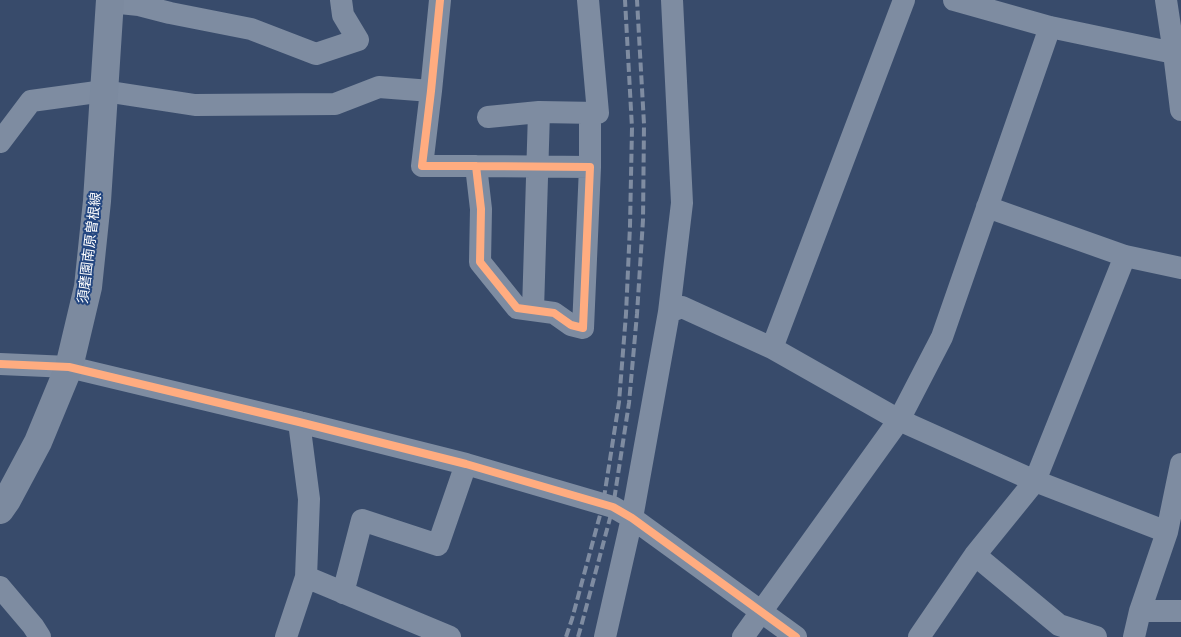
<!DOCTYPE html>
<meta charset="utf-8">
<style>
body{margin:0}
canvas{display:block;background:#384b6b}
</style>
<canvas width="1181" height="637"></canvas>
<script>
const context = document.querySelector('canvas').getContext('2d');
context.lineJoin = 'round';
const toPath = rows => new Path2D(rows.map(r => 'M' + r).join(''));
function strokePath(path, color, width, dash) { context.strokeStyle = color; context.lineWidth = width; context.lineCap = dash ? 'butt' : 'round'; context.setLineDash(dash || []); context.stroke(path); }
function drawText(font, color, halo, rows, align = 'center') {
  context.font = font + ' "IBM Plex Sans","Noto Sans JP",sans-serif'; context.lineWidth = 4; context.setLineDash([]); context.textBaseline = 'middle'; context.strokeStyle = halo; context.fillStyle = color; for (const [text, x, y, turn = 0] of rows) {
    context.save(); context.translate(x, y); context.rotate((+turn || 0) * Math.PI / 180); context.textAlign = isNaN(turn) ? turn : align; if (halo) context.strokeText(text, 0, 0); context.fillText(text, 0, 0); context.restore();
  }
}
const minor = toPath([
 [440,0,431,91,422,166,476,166,590,167,583,328,571,325,554,313,517,308,480,262,481,209,476,166],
 [954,0,1050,27,1174,53],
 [1166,0,1174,53,1181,110],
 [110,2,139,5,170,13,251,29,316,54,358,40,343,15,341,0],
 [539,112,598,113,588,0],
 [488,117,539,112,533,310],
 [0,142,31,101,104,91,195,105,335,104,379,87,431,91],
 [590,167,590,113],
 [987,207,1125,256,1181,268],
 [669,312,682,307,772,348,899,420,1035,481,1167,532],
 [772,348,904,0],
 [0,364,69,367,299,422,466,464,613,507,632,518,796,637],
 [975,555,1059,625,1096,637],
 [306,577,450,637],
 [0,587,33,626,40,637],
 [343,593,362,520,438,545,466,464],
 [1140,611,1181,611],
 [286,637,306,577,309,499,299,422],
 [605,637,632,518,669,312,682,203,672,0],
 [743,637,899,420,942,337,1050,27],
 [919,637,975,555,1035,481,1125,256],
 [1134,637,1140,611,1167,532,1181,464]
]);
const major = toPath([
 [0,510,7,500,38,442,69,367,88,287,97,201,110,0]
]);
const rail = toPath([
 [566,637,572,619,603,504,619,402,626,314,630,226,632,128,625,0],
 [578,637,582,623,613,507,629,403,637,314,643,220,644,124,637,0]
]);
const cycleway = toPath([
 [440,0,431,91,422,166,476,166,590,167,583,328,571,325,554,313,517,308,480,262,481,209,476,166],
 [0,364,69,367,299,422,466,464,613,507,632,518,796,637]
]);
const streetNames = [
 ["須磨園南原曽根線",90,248,-83]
];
strokePath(minor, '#7e8ca1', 22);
strokePath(major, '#7c8a9f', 28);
strokePath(rail, '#7f8ca1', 4, [9, 4]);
strokePath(cycleway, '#ffac80', 8);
drawText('14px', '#fff', '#234680', streetNames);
</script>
